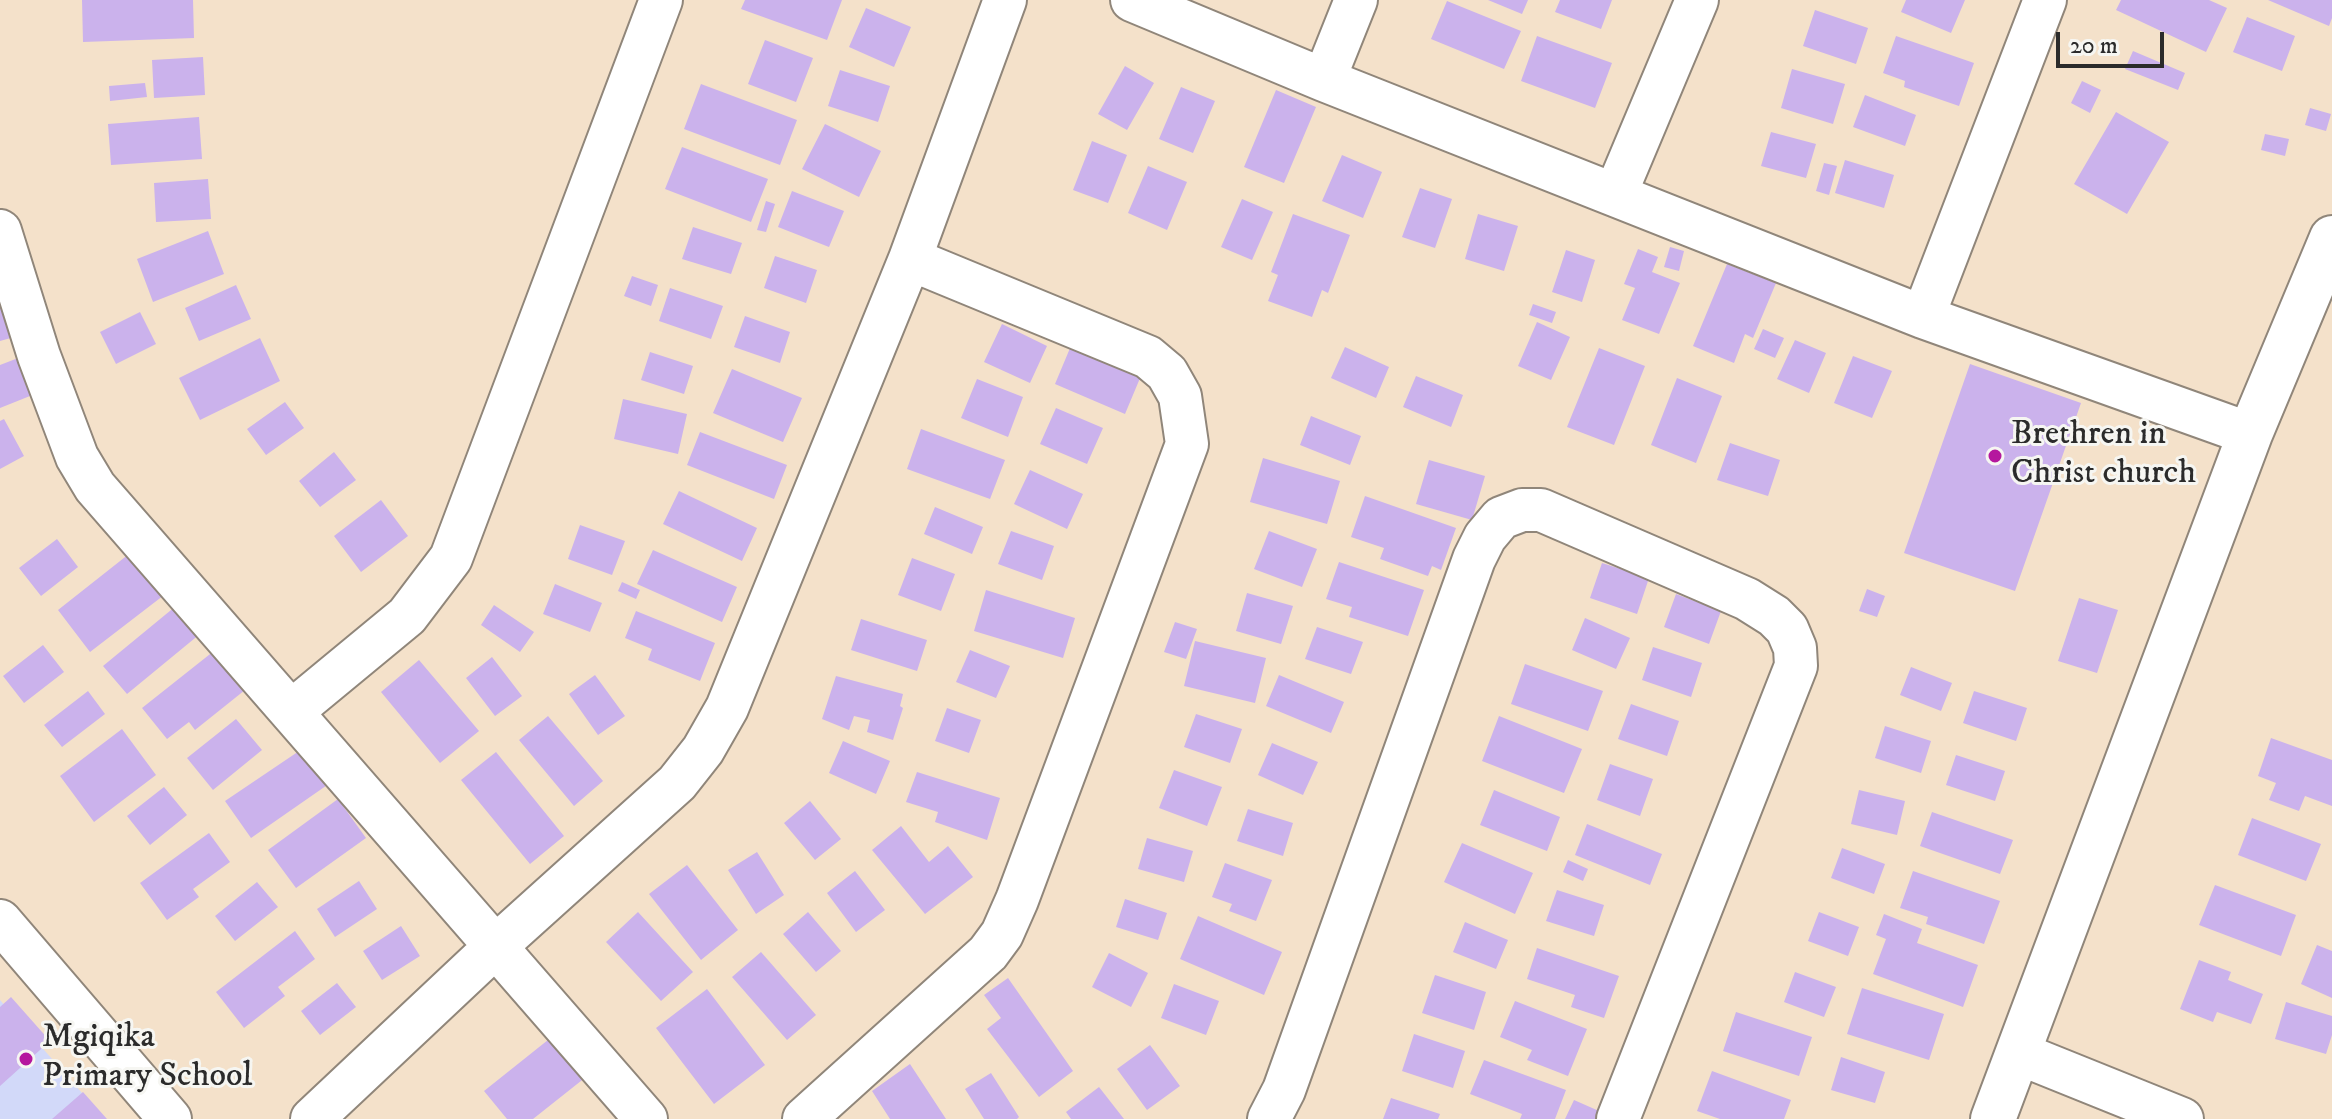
<!DOCTYPE html>
<style>
body{margin:0}
#map{position:relative;width:2332px;height:1119px;overflow:hidden;background:#f4e1ca;font-family:"IM FELL DW Pica",serif}
canvas{display:block}
.scale{position:absolute;left:2056px;top:32px;width:108px;height:36px;box-sizing:border-box;border:4px solid #2b2b2b;border-top:0;padding-left:10px;font-size:24px;line-height:28px;white-space:nowrap;color:#2b2b2b;-webkit-text-stroke:6px #f6f6f2;paint-order:stroke}
</style>
<div id="map">
<canvas width="2332" height="1119"></canvas>
<div class="scale">20 m</div>
</div>
<script>
const context = document.querySelector('canvas').getContext('2d');
context.lineJoin = 'round';
function paint(path, color) { context.fillStyle = color; context.fill(path, 'evenodd'); }
const toPath = rows => new Path2D(rows.map(r => 'M' + r).join(''));
function strokePath(path, color, width, dash) { context.strokeStyle = color; context.lineWidth = width; context.lineCap = dash ? 'butt' : 'round'; context.setLineDash(dash || []); context.stroke(path); }
function drawText(font, color, halo, rows, align = 'center') {
  context.font = font + ' "IM FELL DW Pica",serif'; context.lineWidth = 6; context.setLineDash([]); context.textBaseline = 'middle'; context.strokeStyle = halo; context.fillStyle = color; for (const [text, x, y, turn = 0] of rows) {
    context.save(); context.translate(x, y); context.rotate((+turn || 0) * Math.PI / 180); context.textAlign = isNaN(turn) ? turn : align; if (halo) context.strokeText(text, 0, 0); context.fillText(text, 0, 0); context.restore();
  }
}
const built = toPath([
 [0,1000,105,1119,0,1119]
]);
const building = toPath([
 [82,0,193,0,194,38,83,42],
 [745,0,842,0,827,40,741,9],
 [1488,0,1528,0,1522,14],
 [1560,0,1612,0,1601,29,1555,12],
 [1906,0,1965,0,1951,33,1901,12],
 [2121,0,2209,0,2227,8,2206,52,2116,10],
 [2268,0,2332,0,2332,18,2329,26],
 [1447,1,1521,31,1504,69,1431,39],
 [866,8,911,27,894,67,849,47],
 [1815,10,1868,28,1856,64,1803,46],
 [2247,17,2295,36,2282,71,2233,52],
 [1537,36,1612,63,1595,108,1521,81],
 [1896,36,1974,63,1959,106,1904,87,1905,81,1883,73],
 [765,40,813,58,796,102,748,84],
 [2133,51,2185,73,2178,90,2125,69],
 [203,57,205,95,154,98,152,60],
 [1125,66,1154,83,1127,130,1098,114],
 [1792,69,1845,84,1833,124,1781,108],
 [840,70,890,86,878,122,828,106],
 [2082,81,2101,90,2090,113,2071,103],
 [145,83,147,97,110,101,109,86],
 [701,84,797,120,780,165,684,129],
 [1181,87,1215,101,1193,153,1159,139],
 [1276,90,1316,107,1284,183,1244,167],
 [1865,95,1916,115,1905,146,1853,127],
 [2310,108,2331,114,2326,131,2305,125],
 [2116,112,2169,142,2127,214,2074,184],
 [199,117,202,159,111,165,108,124],
 [825,124,881,151,859,197,802,169],
 [1771,132,1816,144,1806,178,1761,166],
 [2265,134,2289,139,2285,156,2261,150],
 [1092,141,1127,155,1108,203,1073,190],
 [682,147,768,179,751,222,665,189],
 [1342,155,1382,172,1363,218,1322,201],
 [1845,160,1894,175,1884,208,1835,193],
 [1824,163,1837,166,1829,195,1816,191],
 [1148,166,1187,182,1167,230,1128,213],
 [208,179,211,219,156,222,154,183],
 [1420,188,1452,199,1435,248,1402,237],
 [792,191,844,211,829,247,778,227],
 [1242,199,1273,212,1252,260,1221,247],
 [766,201,775,204,766,232,757,230],
 [1293,214,1350,235,1328,293,1322,290,1312,317,1268,301,1278,275,1271,272],
 [1478,214,1518,226,1504,271,1465,259],
 [693,227,742,243,731,274,682,259],
 [208,231,224,274,153,302,137,259],
 [1670,247,1684,251,1679,271,1664,267],
 [1638,249,1658,257,1652,272,1680,283,1659,334,1622,320,1635,288,1624,284],
 [1566,250,1595,260,1582,302,1552,292],
 [775,256,817,270,806,303,764,288],
 [1727,264,1776,283,1753,338,1745,334,1734,363,1693,346],
 [632,276,658,285,651,306,624,296],
 [0,278,25,334,0,341],
 [236,285,251,319,199,341,185,308],
 [670,288,723,306,711,339,659,321],
 [1533,304,1556,312,1552,323,1529,315],
 [140,312,156,344,116,364,100,332],
 [745,316,790,332,780,363,734,347],
 [1537,322,1570,337,1551,380,1518,366],
 [1002,324,1047,346,1030,383,984,362],
 [1763,329,1784,338,1775,358,1754,349],
 [260,338,280,381,200,420,179,378],
 [1795,340,1826,353,1809,393,1777,379],
 [1073,341,1143,371,1125,414,1055,384],
 [1345,347,1389,367,1376,398,1331,378],
 [1599,348,1645,366,1614,445,1567,427],
 [650,352,693,366,684,394,641,380],
 [26,355,40,392,0,408,0,365],
 [1853,356,1892,371,1872,418,1834,403],
 [1970,364,2081,403,2015,591,1904,553],
 [732,369,802,398,783,442,713,413],
 [1416,376,1463,395,1451,427,1403,407],
 [1677,378,1722,396,1696,463,1651,445],
 [977,379,1023,397,1008,437,961,418],
 [623,399,687,414,678,454,614,439],
 [285,402,304,428,266,455,247,429],
 [1056,408,1103,428,1087,464,1040,444],
 [1311,416,1361,436,1350,465,1300,445],
 [4,419,24,456,0,469,0,421],
 [921,429,1005,460,990,499,907,469],
 [700,432,787,465,774,499,687,465],
 [1730,443,1780,460,1768,496,1717,480],
 [334,452,356,480,320,507,299,481],
 [1263,458,1340,481,1327,524,1250,502],
 [1429,460,1485,476,1472,520,1416,504],
 [1030,470,1083,494,1067,529,1014,504],
 [679,491,757,528,742,561,663,524],
 [1365,496,1456,528,1441,570,1432,566,1428,576,1380,559,1384,548,1351,537],
 [381,500,408,536,361,572,334,536],
 [935,507,983,527,972,554,924,534],
 [580,525,625,541,612,575,568,559],
 [1011,531,1054,546,1042,580,998,564],
 [1269,531,1317,549,1302,587,1254,569],
 [57,539,78,567,41,596,19,568],
 [134,550,168,592,90,652,58,610],
 [653,550,737,587,722,622,637,584],
 [912,558,955,574,941,611,898,595],
 [1339,562,1424,590,1408,636,1349,617,1352,607,1326,599],
 [1602,563,1649,578,1637,614,1590,598],
 [622,582,640,590,636,599,618,591],
 [555,584,602,603,590,632,543,614],
 [1867,589,1885,596,1877,617,1859,611],
 [986,590,1075,618,1063,658,974,631],
 [1247,593,1293,606,1281,644,1236,631],
 [1676,594,1721,611,1709,644,1664,627],
 [2079,598,2118,610,2097,673,2058,661],
 [182,601,206,629,127,694,103,666],
 [494,605,534,632,520,652,481,625],
 [636,611,715,643,700,681,648,660,652,649,625,638],
 [1585,618,1630,638,1616,669,1572,650],
 [861,619,927,640,917,671,851,650],
 [1175,622,1197,629,1186,659,1164,652],
 [1317,627,1363,642,1351,674,1305,659],
 [1195,641,1266,658,1255,703,1184,686],
 [224,643,255,682,195,730,189,722,167,739,142,708],
 [43,645,64,672,24,703,3,676],
 [1653,647,1702,663,1691,697,1642,680],
 [970,650,1010,666,996,698,956,682],
 [492,657,522,696,495,716,466,678],
 [419,660,479,731,440,763,381,692],
 [1525,664,1603,691,1588,731,1511,704],
 [1911,667,1952,683,1941,711,1900,695],
 [595,675,625,716,598,735,569,694],
 [1279,675,1344,702,1331,733,1266,706],
 [836,676,903,694,900,706,903,708,893,740,867,732,870,720,854,716,849,730,822,719],
 [88,691,105,714,62,747,44,725],
 [1974,691,2027,708,2016,741,1963,723],
 [1631,704,1679,721,1667,756,1618,739],
 [947,708,981,720,969,753,935,741],
 [1196,714,1242,729,1230,763,1184,747],
 [548,716,603,781,574,806,519,740],
 [1499,716,1582,749,1564,793,1482,761],
 [236,719,262,750,213,790,187,758],
 [1885,726,1931,741,1921,773,1875,758],
 [122,729,156,775,94,822,60,776],
 [2271,738,2332,760,2332,806,2305,796,2299,811,2269,800,2276,783,2258,776],
 [843,741,890,761,876,794,829,773],
 [1272,743,1318,762,1303,795,1258,775],
 [308,745,333,781,251,838,225,801],
 [496,752,564,836,530,864,461,780],
 [1956,755,2005,771,1995,801,1946,785],
 [1610,764,1653,779,1640,816,1597,800],
 [1174,770,1222,787,1207,826,1159,808],
 [917,772,1000,798,987,840,935,822,938,812,906,802],
 [164,787,187,815,150,845,127,816],
 [1494,790,1560,817,1547,851,1480,825],
 [1859,790,1905,801,1897,835,1851,824],
 [338,799,366,838,296,888,268,850],
 [810,801,841,839,815,860,784,823],
 [1248,809,1293,823,1283,856,1237,841],
 [1932,812,2013,840,2000,874,1920,846],
 [2252,818,2321,844,2306,881,2238,855],
 [1587,824,1662,854,1650,885,1575,855],
 [901,826,929,862,948,846,973,877,925,914,872,850],
 [209,833,230,862,193,889,199,897,167,920,140,883],
 [1147,838,1193,851,1184,882,1138,869],
 [1462,843,1533,873,1515,914,1444,882],
 [1842,848,1885,864,1874,894,1831,878],
 [757,852,784,895,756,914,728,870],
 [1568,860,1588,869,1583,881,1563,872],
 [1225,863,1272,880,1256,921,1229,911,1232,904,1212,897],
 [687,865,738,930,701,960,649,894],
 [855,871,885,910,856,932,827,893],
 [1913,871,2000,901,1984,944,1926,924,1928,917,1900,908],
 [359,881,377,909,335,937,317,909],
 [257,882,278,907,235,941,215,916],
 [2215,885,2296,915,2281,956,2199,925],
 [1557,890,1604,905,1594,936,1546,921],
 [1125,899,1167,913,1158,940,1116,927],
 [638,912,693,972,661,1001,606,942],
 [808,912,841,951,816,972,783,934],
 [1819,912,1859,927,1848,956,1808,941],
 [1884,914,1922,929,1917,943,1978,965,1963,1007,1873,974,1886,939,1876,935],
 [1198,916,1282,952,1264,995,1180,959],
 [1465,922,1508,940,1496,969,1453,952],
 [401,926,420,956,382,980,363,951],
 [295,931,315,959,278,987,285,996,244,1028,216,992],
 [2317,945,2332,951,2332,998,2301,984],
 [1537,948,1619,976,1604,1018,1571,1007,1575,995,1527,979],
 [761,952,816,1015,787,1040,732,977],
 [1109,953,1148,973,1131,1007,1092,987],
 [2199,960,2231,972,2228,980,2263,994,2251,1024,2217,1012,2213,1022,2180,1009],
 [1795,972,1836,987,1824,1017,1784,1002],
 [1435,975,1486,992,1474,1030,1422,1013],
 [1008,978,1073,1071,1039,1097,987,1029,1001,1018,984,995],
 [337,983,356,1007,320,1035,301,1011],
 [1174,984,1219,1001,1206,1035,1161,1018],
 [1862,988,1944,1014,1929,1060,1847,1034],
 [707,989,765,1065,714,1104,656,1028],
 [11,997,50,1041,0,1086,0,1007],
 [1515,1001,1587,1029,1568,1076,1527,1060,1532,1050,1500,1037],
 [2286,1002,2332,1016,2332,1035,2326,1054,2275,1039],
 [1736,1012,1812,1037,1799,1076,1723,1051],
 [558,1032,591,1073,533,1119,507,1119,484,1091],
 [1414,1034,1465,1051,1453,1088,1402,1071],
 [1150,1045,1180,1086,1147,1110,1117,1069],
 [1841,1057,1885,1072,1875,1103,1831,1090],
 [1484,1060,1566,1090,1555,1119,1520,1119,1522,1114,1470,1094],
 [910,1064,946,1119,890,1119,872,1091],
 [1712,1071,1791,1100,1784,1119,1720,1119,1697,1111],
 [991,1073,1019,1117,1017,1119,984,1119,965,1089],
 [1099,1087,1124,1119,1071,1119,1066,1112],
 [83,1092,107,1119,52,1119],
 [1391,1098,1440,1114,1438,1119,1383,1119],
 [1574,1100,1599,1111,1596,1119,1565,1119]
]);
const street = toPath([
 [1132,0,1324,80,1923,317,2250,434],
 [1324,80,1356,0],
 [1615,195,1697,0],
 [0,231,39,356,77,457,95,487,646,1119],
 [1923,317,2045,0],
 [292,711,407,616,451,558,661,0],
 [0,921,170,1119],
 [2018,1053,2182,1119],
 [312,1119,496,946,677,783,703,750,727,708,910,259,1005,0],
 [804,1119,988,953,1002,934,1017,900,1187,444,1180,396,1167,373,1148,357,910,259],
 [1269,1119,1284,1090,1474,559,1485,537,1501,518,1522,510,1541,510,1747,599,1774,616,1787,629,1795,648,1796,666,1618,1119]
]);
const secondary = toPath([
 [1993,1119,2250,434,2332,238]
]);
const markers = [
 [1995,456,8,"#b5179e"],
 [26,1059,8,"#b5179e"]
];
const poiNames = [
 ["Brethren in",2011,436],
 ["Christ church",2011,475],
 ["Mgiqika",42,1039],
 ["Primary School",42,1078]
];
paint(built, '#d2d9f9');
paint(building, '#cbb2ec');
strokePath(street, '#90867a', 46);
strokePath(secondary, '#90867a', 48);
strokePath(street, '#fff', 42);
strokePath(secondary, '#fff', 44);
for (const [x, y, r, color] of markers) { const dot = new Path2D(); dot.arc(x, y, r, 0, 2 * Math.PI); context.fillStyle = color; context.fill(dot); strokePath(dot, '#f6f6f2', 3); }
drawText('34px', '#2b2b2b', '#f6f6f2', poiNames, 'left');
</script>
